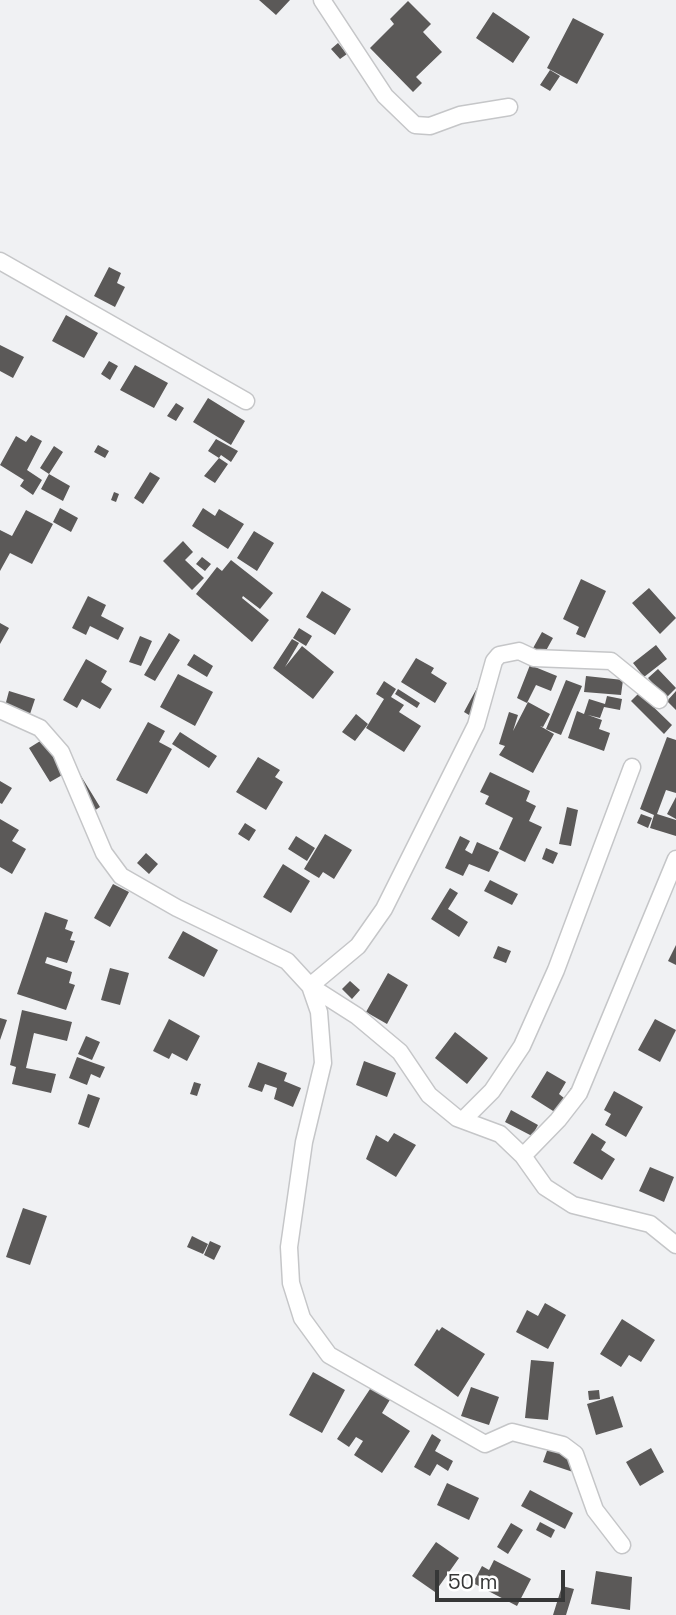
<!DOCTYPE html>
<style>
body{margin:0}
#map{position:relative;width:676px;height:1615px;overflow:hidden;background:#f0f1f3;font-family:"Space Grotesk",sans-serif}
canvas{display:block}
.scale{position:absolute;left:435px;top:1570px;width:130px;height:32px;box-sizing:border-box;border:4px solid #363737;border-top:0;padding-left:9px;font-size:21px;line-height:24px;white-space:nowrap;color:#363737;-webkit-text-stroke:5px #fff;paint-order:stroke}
</style>
<div id="map">
<canvas width="676" height="1615"></canvas>
<div class="scale">50 m</div>
</div>
<script>
const context = document.querySelector('canvas').getContext('2d');
context.lineJoin = 'round';
function paint(path, color) { context.fillStyle = color; context.fill(path, 'evenodd'); }
const toPath = rows => new Path2D(rows.map(r => 'M' + r).join(''));
function strokePath(path, color, width, dash) { context.strokeStyle = color; context.lineWidth = width; context.lineCap = dash ? 'butt' : 'round'; context.setLineDash(dash || []); context.stroke(path); }
const building = toPath([
 [259,0,290,0,276,15],
 [408,1,431,24,423,32,442,52,416,77,422,83,413,92,370,48,394,24,390,19],
 [493,12,530,37,513,63,476,38],
 [573,18,604,34,577,84,547,68],
 [338,43,347,54,340,59,331,49],
 [550,70,560,76,550,91,540,85],
 [109,267,121,273,117,283,125,287,115,307,94,296],
 [66,315,98,333,84,358,52,341],
 [0,345,24,357,13,378,0,371],
 [109,361,118,366,110,380,101,374],
 [135,365,168,383,154,408,120,390],
 [208,398,245,421,231,445,193,422],
 [176,403,184,408,176,421,167,416],
 [31,435,42,441,27,470,42,480,33,495,20,486,24,480,0,465,16,436,26,442],
 [216,439,238,451,231,462,221,455,219,458,228,464,215,483,204,476,219,458,208,451],
 [98,445,109,451,105,458,94,452],
 [54,446,63,452,49,474,40,468],
 [150,472,160,478,143,504,134,498],
 [49,474,70,486,63,501,41,489],
 [114,492,119,494,116,502,111,500],
 [60,508,78,518,71,532,53,522],
 [203,508,215,516,219,509,244,524,228,549,192,526],
 [26,510,53,524,32,564,10,553,0,571,0,530,12,536],
 [254,531,274,543,257,571,237,558],
 [183,541,193,552,185,560,204,578,192,590,163,561],
 [202,557,211,564,205,571,196,564],
 [231,560,273,593,260,609,243,596,242,598,269,620,252,642,196,594,217,567,222,571],
 [581,579,606,591,585,638,576,634,579,627,563,619],
 [649,588,676,618,660,634,632,603],
 [322,591,351,609,335,635,306,617],
 [88,596,106,605,101,616,124,628,118,640,90,626,86,635,72,628],
 [0,623,9,628,0,644],
 [299,628,312,636,306,646,293,638],
 [542,632,553,638,543,656,532,650],
 [169,633,180,640,155,681,144,675],
 [140,636,152,641,141,666,129,662],
 [292,639,299,643,285,667,302,646,334,672,313,699,273,668],
 [656,645,667,659,644,677,633,663],
 [194,654,213,666,207,677,187,665],
 [416,658,434,668,431,673,447,683,435,703,401,682],
 [86,659,107,671,101,682,112,689,100,709,82,699,77,708,63,700],
 [530,665,557,676,551,691,536,685,527,703,517,698],
 [658,669,676,688,666,698,648,678],
 [178,674,213,692,195,726,160,707],
 [586,676,623,680,621,695,584,692],
 [566,680,582,686,561,735,546,729],
 [384,681,396,689,391,697,404,705,399,712,421,726,404,752,366,728,384,699,376,694],
 [478,686,489,692,474,718,464,712],
 [398,689,420,703,417,708,395,694],
 [9,691,35,699,30,714,5,706],
 [676,691,676,710,667,701],
 [639,693,672,725,664,734,631,701],
 [607,696,622,699,620,710,604,707,600,718,588,715,602,720,599,729,610,733,604,751,568,738,577,711,584,714,589,699,605,704],
 [528,702,550,714,543,727,540,726,554,734,533,773,499,755,505,746,499,744,509,712,518,715,513,731],
 [356,714,368,724,355,741,342,732],
 [148,722,165,731,159,742,172,749,147,794,116,780],
 [180,732,217,756,209,768,172,744],
 [667,737,676,740,676,793,666,790,657,814,676,820,676,836,650,828,654,815,640,809],
 [45,738,69,777,78,771,100,807,88,815,64,774,50,782,29,748],
 [258,757,280,770,275,777,283,782,266,810,236,792],
 [490,772,530,791,526,801,536,806,529,821,542,827,525,862,499,849,513,818,485,804,489,796,480,792],
 [0,781,12,788,2,804,0,803],
 [676,797,676,819,667,814],
 [567,807,578,810,571,846,559,844],
 [641,814,652,818,648,828,637,823],
 [0,819,19,830,12,841,26,849,12,874,0,867],
 [245,823,256,830,249,841,238,834],
 [325,834,352,850,334,879,323,872,319,878,304,869],
 [296,836,315,848,307,861,288,849],
 [460,836,470,841,465,850,472,854,477,842,499,852,489,872,469,864,463,876,445,868],
 [546,848,558,853,553,864,542,859],
 [146,853,158,864,149,874,137,863],
 [283,864,310,881,291,913,263,897],
 [490,880,518,894,512,905,484,891],
 [113,884,129,892,110,927,94,918],
 [450,888,458,893,448,909,468,922,459,937,431,919],
 [45,912,68,920,65,929,73,932,70,940,75,941,67,963,47,957,45,963,72,972,69,983,75,985,66,1010,17,994],
 [183,931,218,950,204,977,168,958],
 [676,945,676,965,668,961],
 [498,946,511,951,506,963,493,958],
 [110,968,129,973,120,1005,101,1000],
 [388,973,408,985,387,1024,366,1012],
 [350,981,360,990,352,999,342,989],
 [22,1010,72,1022,67,1041,34,1033,26,1068,56,1074,51,1093,12,1084,16,1067,10,1065],
 [0,1018,7,1020,0,1040],
 [169,1019,200,1036,187,1061,172,1053,169,1059,153,1051],
 [655,1019,676,1030,660,1062,638,1050],
 [455,1032,488,1058,467,1084,435,1058],
 [86,1036,100,1042,92,1060,78,1054],
 [77,1057,105,1067,100,1078,91,1074,87,1085,69,1078],
 [364,1061,396,1073,387,1097,356,1085],
 [258,1062,287,1073,284,1081,301,1088,293,1107,274,1099,277,1088,265,1084,262,1092,248,1087],
 [547,1071,566,1082,559,1094,564,1098,571,1088,577,1092,561,1116,531,1097],
 [194,1082,201,1084,197,1096,190,1094],
 [614,1091,643,1107,626,1137,605,1125,611,1114,604,1110],
 [88,1094,100,1098,89,1128,78,1124],
 [511,1110,538,1125,532,1136,505,1122],
 [394,1133,416,1145,396,1177,366,1159,376,1135,388,1142],
 [592,1133,606,1142,601,1150,615,1159,602,1180,573,1163],
 [650,1167,674,1177,664,1202,639,1191],
 [23,1208,47,1216,30,1265,6,1257],
 [192,1236,208,1244,203,1254,187,1247],
 [210,1241,221,1246,214,1260,204,1255],
 [545,1303,566,1315,548,1349,516,1332,527,1310,538,1316],
 [622,1319,655,1340,641,1362,629,1355,621,1367,600,1354],
 [442,1327,485,1354,458,1397,414,1365,437,1329,439,1331],
 [531,1360,554,1362,548,1420,525,1418],
 [313,1372,345,1390,322,1433,289,1415],
 [372,1386,391,1398,382,1413,410,1431,382,1473,354,1455,363,1441,356,1437,349,1447,337,1439],
 [471,1387,499,1397,489,1425,461,1416],
 [599,1390,600,1399,589,1400,588,1391],
 [613,1396,623,1427,596,1435,587,1404],
 [432,1434,441,1440,435,1451,453,1461,448,1471,437,1464,430,1476,414,1467],
 [548,1448,578,1458,573,1472,543,1462],
 [651,1448,664,1472,640,1486,626,1462],
 [447,1483,479,1498,469,1520,437,1505],
 [530,1490,573,1513,565,1529,521,1506],
 [540,1522,555,1530,551,1538,536,1530],
 [511,1523,523,1530,508,1554,497,1547],
 [436,1542,459,1558,435,1592,412,1576],
 [494,1560,531,1579,517,1606,473,1583,482,1566,489,1570],
 [596,1571,632,1577,630,1610,591,1604],
 [562,1586,574,1589,566,1615,553,1615]
]);
const minor = toPath([
 [322,0,385,96,415,125,430,126,460,115,509,107],
 [0,261,246,401],
 [659,700,611,661,534,658,519,651,499,655,494,661,476,725,384,909,358,946,310,986,357,1016,400,1052,429,1095,457,1118,500,1134,523,1156,545,1187,573,1205,650,1224,676,1245],
 [0,710,40,728,61,752,104,853,121,876,177,908,287,961,310,986,319,1012,323,1063,304,1142,289,1247,291,1283,302,1318,329,1355,485,1444,512,1432,563,1445,575,1454,595,1510,622,1545],
 [463,1120,492,1091,522,1046,556,970,632,767],
 [523,1156,558,1120,579,1093,676,859]
]);
paint(building, '#5b5958');
strokePath(minor, '#c5c6c8', 19);
strokePath(minor, '#fff', 16);
</script>
